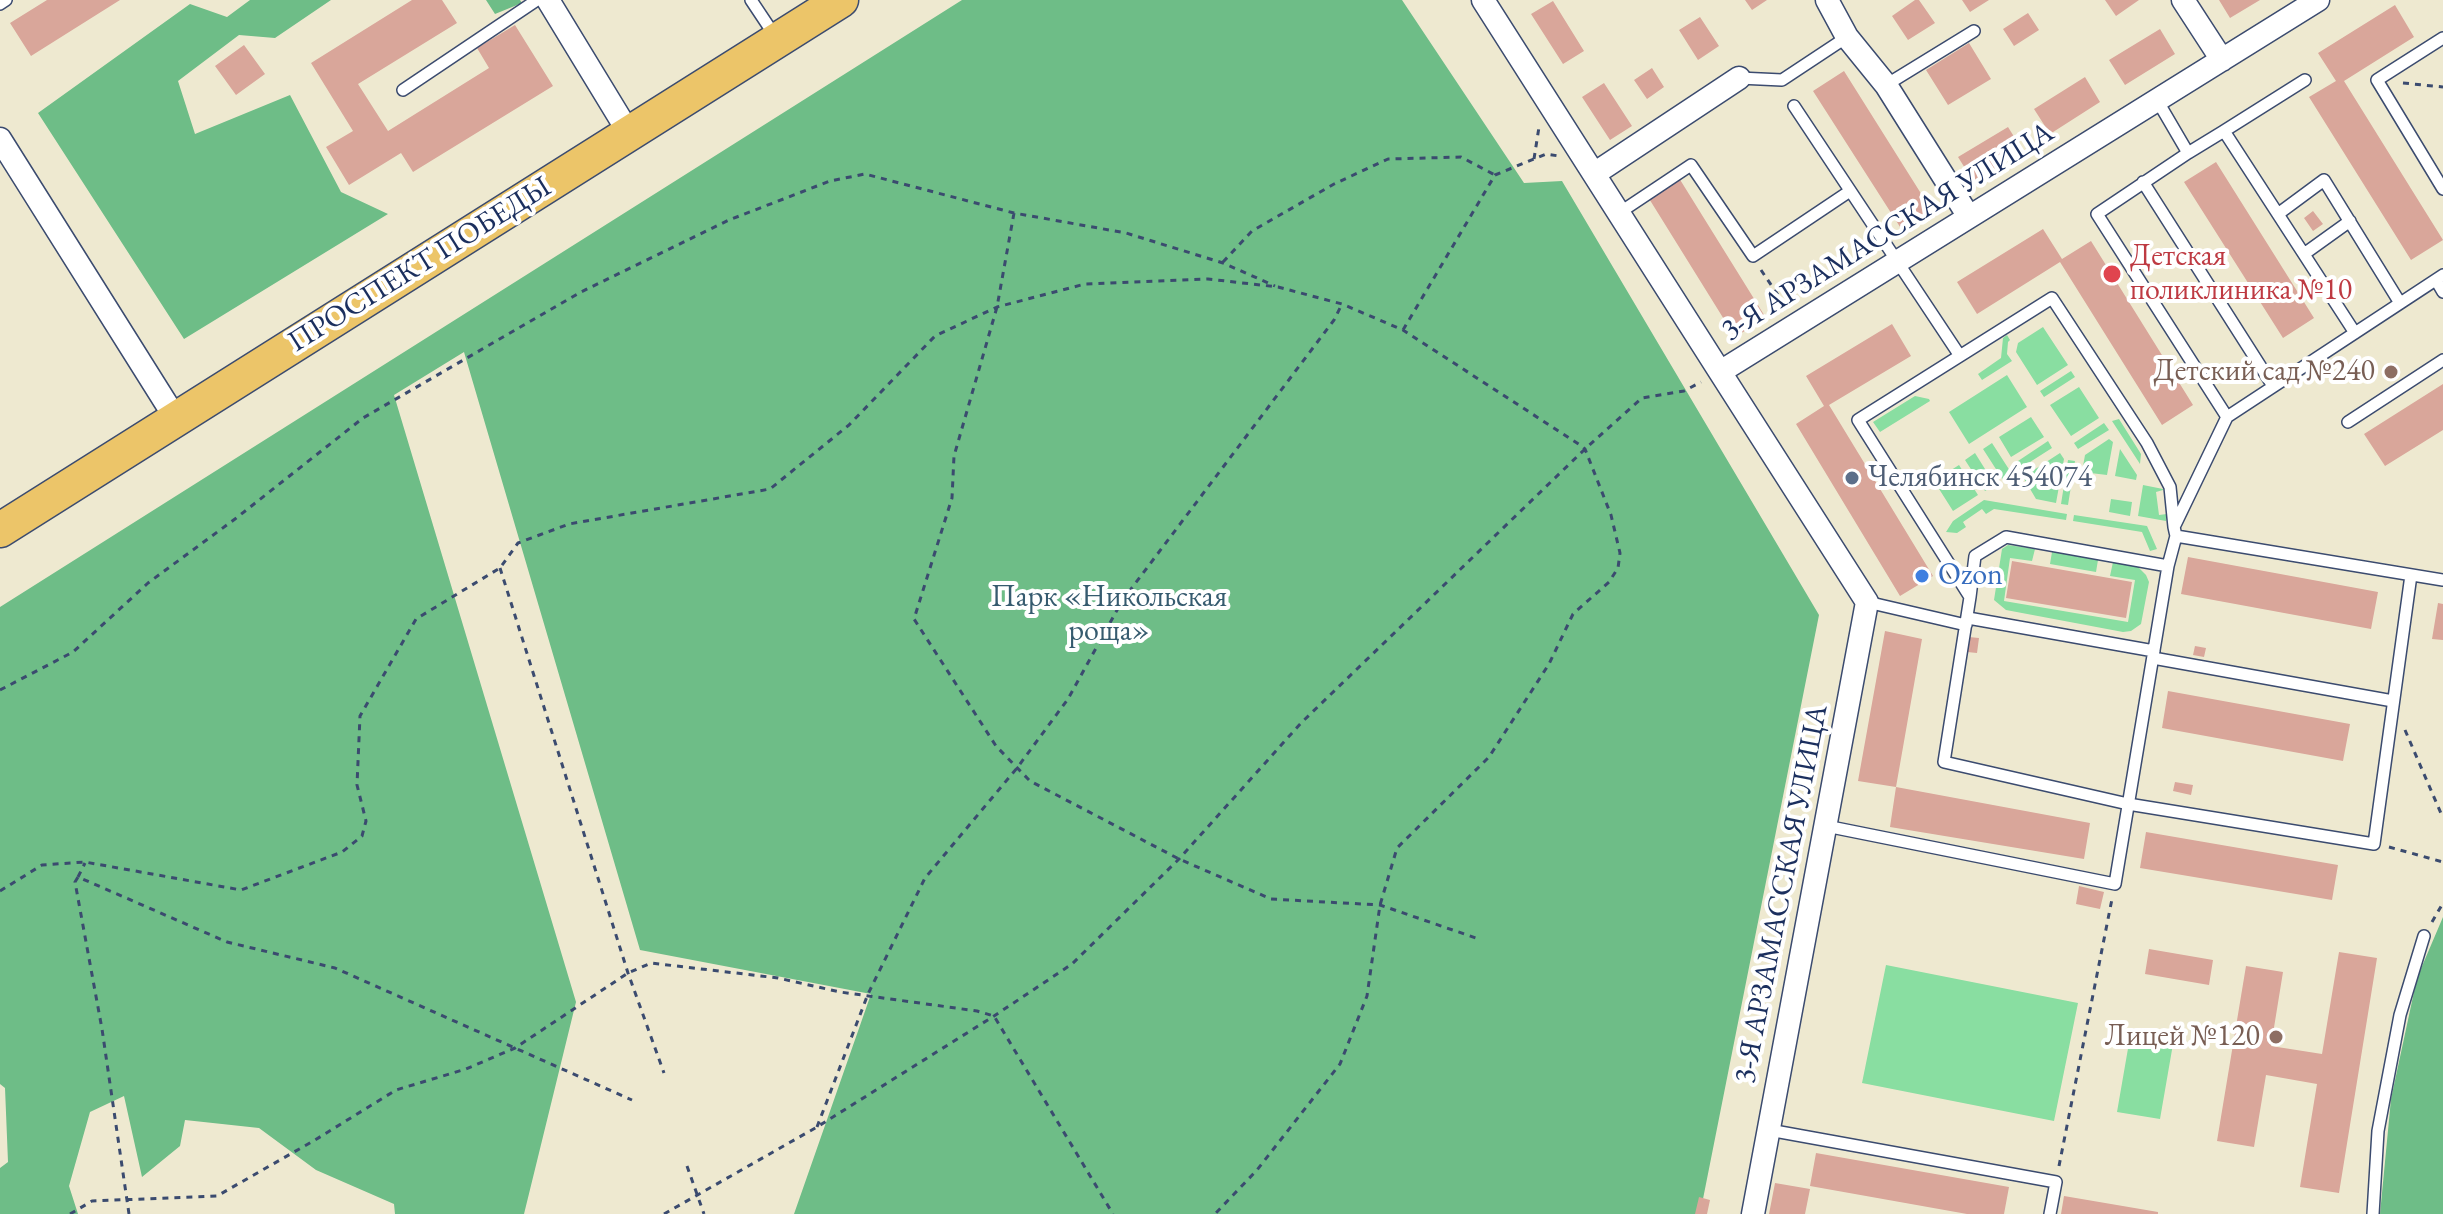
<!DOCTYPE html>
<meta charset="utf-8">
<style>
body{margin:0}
canvas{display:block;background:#eee9d0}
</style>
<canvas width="2443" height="1214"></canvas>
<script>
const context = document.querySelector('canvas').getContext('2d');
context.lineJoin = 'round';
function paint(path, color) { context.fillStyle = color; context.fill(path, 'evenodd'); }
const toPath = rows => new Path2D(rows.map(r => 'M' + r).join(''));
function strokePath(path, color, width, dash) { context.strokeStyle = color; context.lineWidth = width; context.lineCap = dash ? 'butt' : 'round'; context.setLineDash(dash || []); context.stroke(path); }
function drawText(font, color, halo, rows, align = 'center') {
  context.font = font + ' "EB Garamond",serif'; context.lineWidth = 8; context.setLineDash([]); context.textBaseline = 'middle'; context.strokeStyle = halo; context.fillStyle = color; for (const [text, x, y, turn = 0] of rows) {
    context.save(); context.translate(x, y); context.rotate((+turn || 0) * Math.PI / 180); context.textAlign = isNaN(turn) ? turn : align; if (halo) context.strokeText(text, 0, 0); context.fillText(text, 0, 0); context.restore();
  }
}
const green = toPath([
 [2043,327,2068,365,2037,385,2016,352,2018,343],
 [2007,335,2010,340,2008,342,2007,354,2012,361,1982,380,1978,374,2001,358,2003,338],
 [2071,371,2075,377,2044,397,2040,391],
 [2007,375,2027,407,1969,444,1949,412],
 [2079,387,2099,418,2071,436,2050,405],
 [1915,396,1929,399,1930,401,1880,432,1873,422],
 [2031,417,2044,437,2011,457,1999,437],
 [2119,419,2141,454,2140,464,2112,421],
 [2104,423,2109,430,2078,449,2074,443],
 [2109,439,2113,442,2107,475,2082,472,2085,455],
 [2048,441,2052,448,2019,469,2015,463],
 [1992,443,2012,474,2003,480,1983,449],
 [2120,449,2137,475,2136,480,2115,476],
 [1975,453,1995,485,1985,491,1965,460],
 [2060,453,2064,459,2056,503,2036,499,2023,477],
 [2068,460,2075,461,2068,505,2061,504],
 [1959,465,1978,495,1953,511,1934,481],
 [2143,485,2163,489,2163,490,2156,492,2159,515,2167,514,2166,521,2138,516],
 [2111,499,2132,502,2130,516,2109,512],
 [1984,500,2067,514,2066,520,1994,509,1986,514,1982,509,1963,522,1966,527,1957,533,1946,532,1953,521],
 [2074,515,2147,526,2157,549,2150,551,2142,532,2073,521],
 [2008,545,2035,549,2032,561,2010,558,2004,601,2128,622,2135,580,2110,576,2113,562,2138,567,2146,575,2149,582,2141,624,2131,631,2123,632,2006,610,1994,600,2002,549],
 [2052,552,2098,560,2096,572,2050,564],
 [1886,965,2078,1003,2054,1121,1862,1083],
 [2130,1037,2173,1044,2160,1119,2117,1112]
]);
const forest = toPath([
 [250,0,331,0,275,38,239,35,178,81,195,134,290,95,341,192,388,214,184,339,38,113,190,4,227,17],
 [486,0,520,0,522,3,495,14],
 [962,0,1402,0,1524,183,1562,181,1819,615,1700,1214,794,1214,871,994,640,950,464,352,394,395,576,1002,524,1214,395,1214,394,1204,316,1170,259,1128,185,1120,180,1146,142,1177,124,1096,90,1112,69,1186,78,1214,0,1214,0,1168,8,1162,5,1088,0,1084,0,607],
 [2443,917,2443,1214,2380,1214,2391,1099,2417,978]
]);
const building = toPath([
 [47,0,120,0,31,56,10,23],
 [412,0,442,0,457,23,358,84,388,131,489,68,477,48,515,25,553,86,413,172,401,153,349,185,326,147,353,131,311,63],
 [1745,0,1767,0,1752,10],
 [1915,0,1919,0,1935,23,1908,40,1892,16],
 [1962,0,1989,0,1970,12],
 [2105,0,2139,0,2116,16],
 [2219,0,2260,0,2230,18],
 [1553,1,1584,51,1563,64,1531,14],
 [2395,5,2414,37,2344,81,2443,240,2411,260,2309,97,2336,81,2318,53],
 [2028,13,2039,30,2014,46,2003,29],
 [1700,17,1719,46,1698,60,1679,30],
 [2160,29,2175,54,2125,85,2109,60],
 [1969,43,1991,79,1948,105,1926,70],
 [244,45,265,74,236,95,215,66],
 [1652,68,1664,87,1647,99,1634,80],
 [1844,71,1932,211,1902,230,1813,91],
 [2085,77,2100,102,2050,134,2034,109],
 [1604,83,1632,126,1610,140,1582,97],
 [2008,127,2023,151,1973,181,1958,157],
 [2216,162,2314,318,2283,338,2184,182],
 [1679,178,1766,318,1735,337,1648,197],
 [2313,211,2323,224,2313,231,2304,218],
 [2043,229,2062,259,2091,241,2193,405,2162,425,2060,262,1977,314,1957,282],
 [1892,324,1911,356,1829,405,1933,576,1900,596,1796,424,1824,406,1806,376],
 [2443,384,2443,430,2385,466,2364,434],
 [2188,557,2378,592,2371,629,2181,594],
 [2012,561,2132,582,2126,618,2006,598],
 [2438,603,2443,604,2443,640,2432,639],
 [1885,631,1922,639,1896,787,1858,781],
 [1969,637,1979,638,1977,653,1967,652],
 [2195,646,2206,648,2204,657,2193,655],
 [2168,691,2350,724,2343,761,2162,728],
 [2175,782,2193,785,2191,795,2173,791],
 [1896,787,2090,823,2084,859,1890,827],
 [2146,832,2338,865,2332,900,2140,868],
 [2079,886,2104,892,2100,909,2076,904],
 [2149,949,2213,960,2209,985,2145,974],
 [2339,952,2377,958,2339,1193,2300,1187,2317,1084,2266,1075,2254,1147,2217,1141,2246,966,2283,972,2271,1046,2322,1054],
 [1816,1153,2009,1187,2004,1214,1967,1214,1810,1186],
 [1775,1183,1810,1189,1805,1214,1769,1214],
 [2064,1196,2158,1212,2158,1214,2061,1214],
 [1699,1197,1710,1200,1707,1214,1695,1214]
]);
const path = toPath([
 [2403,83,2443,87],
 [1534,159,1539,127],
 [1014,213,997,307,954,456,952,498,914,619,996,746,1030,781,1179,859,1271,899,1380,905,1476,938],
 [1223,262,1252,231,1334,184,1388,159,1461,157,1495,175],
 [1761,270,1786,307],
 [1403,330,1495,175,1546,154,1559,156],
 [500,568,628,973,664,1073],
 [0,690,73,652,148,583,235,519,363,418,581,292,729,220,830,181,865,174,1014,213,1126,233,1223,263,1275,286],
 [2405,730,2443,818],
 [2389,847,2443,862],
 [78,877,85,863],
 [0,891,42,865,85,862,241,890,342,852,362,836,366,821,357,785,360,716,416,619,500,568,518,543,569,524,770,489,849,425,935,336,997,307,1085,284,1208,279,1278,287,1342,304,1403,330,1580,445,1585,449,1611,515,1620,553,1618,568,1609,582,1573,614,1549,664,1489,757,1397,848,1380,905,1367,996,1340,1064,1257,1170,1215,1214],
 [2432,922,2443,903],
 [817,1127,868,994,925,878,1017,768,1068,699,1122,601,1334,320,1341,306],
 [687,1166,704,1214],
 [2059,1166,2112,899],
 [70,1214,92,1201,217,1196,315,1140,396,1090,466,1069,515,1048,628,973,651,963,778,978,840,992,977,1011,994,1016,1113,1214],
 [129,1214,102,1029,75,882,78,877,227,942,335,968,632,1100],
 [664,1214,817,1127,994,1016,1072,964,1179,859,1301,723,1585,449,1642,398,1684,391,1701,382]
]);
const lane = toPath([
 [751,0,775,36],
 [0,4,6,0],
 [2443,38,2377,80,2443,189],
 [1739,78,1782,80,1847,37],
 [1886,85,1974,31],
 [403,90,537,0],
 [2157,100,2188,153],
 [1794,106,1960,356],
 [2224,131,2305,80],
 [2143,182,2273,386],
 [1619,213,1691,165,1753,256,1850,191],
 [2278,214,2324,180,2400,303],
 [2304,254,2350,221],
 [2436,280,2443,292],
 [2227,417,2097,214,2188,153,2224,131,2355,333],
 [2348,422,2443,360],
 [2174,527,2170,487,2147,443,2052,298,1858,420,1970,597,1944,762,2128,804,2374,844,2411,575],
 [2176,536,2443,580],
 [1970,597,1975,556,2006,537,2168,566],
 [1867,602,1966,625],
 [1968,618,2154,651],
 [2153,658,2393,701],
 [1826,826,2115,884,2168,566,2176,536,2174,527,2227,417,2443,275],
 [1769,1130,2056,1182,2050,1214],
 [2373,1214,2378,1131,2400,1015,2424,936]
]);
const street = toPath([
 [548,0,629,133],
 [1483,0,1720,372],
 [1827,0,1847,37,1886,85,1969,217],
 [2183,0,2222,60],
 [0,139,176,419],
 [1594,174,1739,78],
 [1753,1214,1867,602,1720,372,2318,0]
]);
const primary = toPath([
 [0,530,841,0]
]);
const markers = [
 [2112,274,10,"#e0444e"],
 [2391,372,8,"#8d6e63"],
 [1852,478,8,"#5c6f8a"],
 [1922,576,8,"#3f7fe0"],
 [2276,1037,8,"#8d6e63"]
];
const streetNames = [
 ["3-Я АРЗАМАССКАЯ УЛИЦА",1888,232,-32],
 ["ПРОСПЕКТ ПОБЕДЫ",420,265,-32],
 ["3-Я АРЗАМАССКАЯ УЛИЦА",1782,894,-79]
];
const healthNames = [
 ["Детская",2130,257],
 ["поликлиника №10",2130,291]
];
const educationNames = [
 ["Детский сад №240",2375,372],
 ["Лицей №120",2260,1037]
];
const serviceNames = [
 ["Челябинск 454074",1868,478]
];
const shopNames = [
 ["Ozon",1938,576]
];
const parkNames = [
 ["Парк «Никольская",1109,598],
 ["роща»",1109,632]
];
paint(green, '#89dea1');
paint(forest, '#6ebd87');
paint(building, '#d9a69a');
strokePath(lane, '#3b4b6f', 14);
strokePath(street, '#3b4b6f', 25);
strokePath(primary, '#3b4b6f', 37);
strokePath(path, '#3b4b6f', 3, [6, 6]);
strokePath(lane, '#fff', 11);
strokePath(street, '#fff', 22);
strokePath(primary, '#ecc569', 34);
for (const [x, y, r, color] of markers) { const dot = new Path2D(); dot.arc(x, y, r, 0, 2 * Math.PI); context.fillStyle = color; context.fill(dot); strokePath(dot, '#fff', 3); }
drawText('30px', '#1b2f5e', '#fff', streetNames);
drawText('30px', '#be3a42', '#fff', healthNames, 'left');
drawText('30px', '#785e54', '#fff', educationNames, 'right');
drawText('30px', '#4e5e75', '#fff', serviceNames, 'left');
drawText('30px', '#366cbe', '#fff', shopNames, 'left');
drawText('30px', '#365b6f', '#fff', parkNames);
</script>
